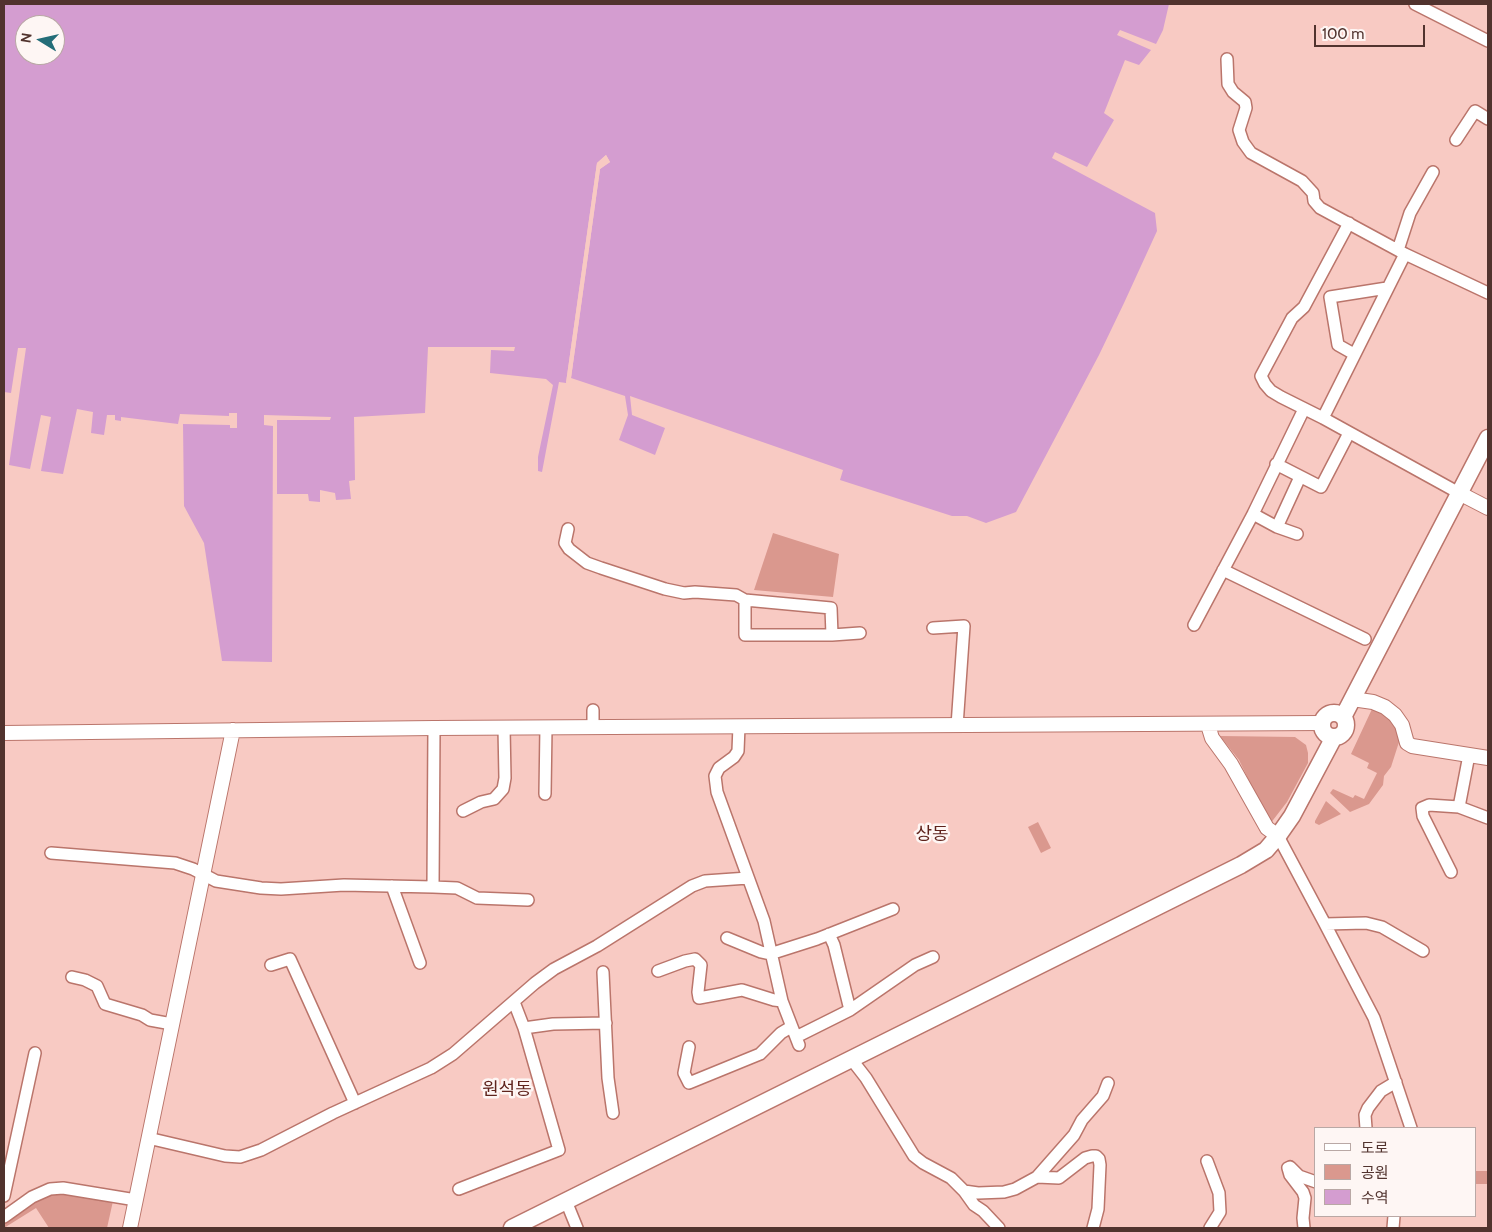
<!DOCTYPE html>
<meta charset="utf-8">
<style>
body{margin:0}
#map{position:relative;width:1492px;height:1232px;overflow:hidden;background:#f8cac3;font-family:Cabin,"Noto Sans KR",sans-serif}
canvas{display:block}
.frame{position:absolute;inset:0;border:5px solid #51332e;pointer-events:none}
.legend{position:absolute;left:1314px;top:1127px;width:162px;height:90px;box-sizing:border-box;background:#fef6f4;border:1px solid #b9a8a5;margin:0;padding:6px 9px;list-style:none;font-size:15px;color:#51332e}
.legend li{display:flex;align-items:center;gap:10px;height:25px}
.legend b{width:25px;border:1px solid #b9a8a5}
.north{position:absolute;left:15px;top:15px;width:50px;height:50px;box-sizing:border-box;background:#fef6f4;border:1px solid #b9a8a5;border-radius:50%;rotate:279deg;font-size:14px;font-weight:700;line-height:20px;text-align:center;color:#51332e}
.north::after{content:'';display:block;margin:auto;width:18px;height:22px;background:#246d78;clip-path:polygon(50% 0,100% 100%,50% 72%,0 100%)}
.scale{position:absolute;left:1314px;top:25px;width:111px;height:22px;box-sizing:border-box;border:2px solid #51332e;border-top:0;padding-left:6px;font-size:15px;line-height:18px;white-space:nowrap;color:#51332e;-webkit-text-stroke:4px #fef6f4;paint-order:stroke}
</style>
<div id="map">
<canvas width="1492" height="1232"></canvas>
<div class="frame"></div>
<ul class="legend">
<li><b style="height:6px;background:#fff"></b>도로</li>
<li><b style="height:14px;background:#da988e"></b>공원</li>
<li><b style="height:14px;background:#d49dd0"></b>수역</li>
</ul>
<div class="north">N</div>
<div class="scale">100 m</div>
</div>
<script>
const context = document.querySelector('canvas').getContext('2d');
context.lineJoin = 'round';
function paint(path, color) { context.fillStyle = color; context.fill(path, 'evenodd'); }
const toPath = rows => new Path2D(rows.map(r => 'M' + r).join(''));
function strokePath(path, color, width, dash) { context.strokeStyle = color; context.lineWidth = width; context.lineCap = dash ? 'butt' : 'round'; context.setLineDash(dash || []); context.stroke(path); }
function drawText(font, color, halo, rows, align = 'center') {
  context.font = font + ' Cabin,"Noto Sans KR",sans-serif'; context.lineWidth = 5; context.setLineDash([]); context.textBaseline = 'middle'; context.strokeStyle = halo; context.fillStyle = color; for (const [text, x, y, turn = 0] of rows) {
    context.save(); context.translate(x, y); context.rotate((+turn || 0) * Math.PI / 180); context.textAlign = isNaN(turn) ? turn : align; if (halo) context.strokeText(text, 0, 0); context.fillText(text, 0, 0); context.restore();
  }
}
const green = toPath([
 [773,533,839,554,833,597,754,590],
 [1372,709,1387,712,1399,730,1399,742,1391,767,1384,776,1383,785,1369,804,1350,812,1330,793,1333,789,1353,798,1355,795,1364,799,1377,773,1367,768,1369,763,1351,754],
 [1220,736,1295,737,1306,745,1308,753,1308,763,1287,802,1270,824,1239,760],
 [1326,801,1341,814,1319,825,1315,823,1315,821],
 [1038,822,1051,848,1041,853,1028,827],
 [1476,1171,1488,1171,1488,1184,1476,1184],
 [53,1192,113,1201,107,1228,49,1228,36,1208,4,1228,4,1221,38,1196]
]);
const water = toPath([
 [4,4,1169,4,1163,30,1156,44,1120,30,1117,35,1151,50,1139,65,1125,60,1104,113,1114,120,1087,167,1055,152,1052,158,1155,213,1157,231,1124,303,1099,355,1016,512,986,523,967,516,952,516,840,480,843,470,630,396,632,415,665,428,655,455,619,440,628,415,625,396,571,378,600,169,610,162,606,155,597,163,566,383,559,382,542,472,538,471,538,457,553,385,546,379,490,373,491,350,514,351,515,347,428,347,425,413,354,417,355,480,349,481,351,499,336,500,335,493,320,490,320,502,309,501,308,494,277,494,277,420,330,420,331,417,264,415,264,425,273,426,272,662,222,661,204,543,184,506,183,424,230,425,230,428,237,428,237,413,229,413,229,416,180,414,178,424,121,417,121,421,115,420,115,415,107,415,104,435,91,433,93,412,77,409,63,474,41,471,51,417,41,415,30,469,9,465,26,348,18,348,11,393,4,392],
 [25,25,55,25,55,55,25,55]
]);
const pier = toPath([
 [606,155,610,162,600,169,571,378,566,383,597,163]
]);
const minor = toPath([
 [1415,4,1488,41],
 [1227,59,1228,84,1233,92,1245,102,1246,108,1239,130,1243,142,1251,153,1302,181,1313,193,1314,201,1320,208,1405,254,1488,293],
 [1456,140,1475,111,1488,119],
 [1349,223,1304,307,1292,318,1261,376,1265,384,1271,391,1281,397,1323,418,1459,493],
 [1398,250,1410,213,1433,172],
 [1354,354,1338,345,1330,297,1387,288],
 [1323,418,1405,254],
 [1276,464,1321,487,1349,433],
 [1253,514,1277,527,1297,534],
 [1277,527,1300,477],
 [568,529,565,543,569,549,587,563,601,568,665,589,684,593,695,592,736,595,745,600,831,608,832,635,860,633],
 [1223,570,1365,639],
 [745,600,745,635,832,635],
 [1194,625,1253,514,1304,409],
 [933,628,964,626,957,726],
 [593,710,593,727],
 [739,726,738,751,734,757,719,768,715,776,717,792,764,921,782,1001,799,1045],
 [545,794,546,727],
 [1459,807,1469,755],
 [463,811,481,802,494,799,503,789,505,778,504,728],
 [1278,836,1325,924,1366,923,1382,927,1423,951],
 [51,853,175,863,193,869,216,881,261,888,281,889,344,885,433,887,457,888,477,898,528,900],
 [1451,872,1423,816,1422,808,1429,805,1459,807,1488,818],
 [392,886,420,963],
 [433,887,434,728],
 [1325,924,1374,1018,1411,1128],
 [829,934,834,945,850,1010],
 [727,938,761,952,770,954,817,939,893,909],
 [271,965,290,959,355,1103],
 [658,971,685,961,695,959,701,965,698,992,699,998,742,990,774,1000,782,1001],
 [603,972,608,1078,613,1113],
 [72,977,85,980,97,986,105,1004,142,1015,150,1020,172,1024],
 [524,1028,553,1024,606,1023],
 [796,1037,850,1010,915,965,933,957],
 [689,1047,684,1073,689,1083,760,1054,781,1033,791,1027],
 [852,1060,866,1078,914,1156,923,1163,951,1178,964,1191,978,1193,1004,1192,1015,1189,1037,1177,1059,1178,1085,1158,1092,1156,1096,1156,1099,1159,1100,1165,1098,1209,1093,1228],
 [1366,1128,1365,1115,1368,1108,1381,1091,1396,1082],
 [148,1138,225,1156,240,1157,261,1150,333,1113,431,1068,453,1054,535,983,554,969,597,946,692,886,705,881,748,878],
 [1207,1161,1219,1193,1220,1212,1210,1228],
 [1037,1177,1074,1135,1082,1120,1103,1096,1108,1083],
 [459,1189,559,1150,524,1028,514,1002],
 [964,1191,974,1205,983,1211,999,1228],
 [4,1196,35,1053],
 [566,1201,577,1228],
 [4,1217,32,1197,50,1189,63,1188,136,1200],
 [1304,1228,1303,1218,1305,1198,1303,1192,1290,1175,1288,1168,1290,1167,1299,1176,1316,1182],
 [1393,1228,1394,1216]
]);
const major = toPath([
 [1459,493,1488,508],
 [1352,699,1373,702,1385,707,1395,715,1402,725,1407,743,1412,746,1488,758],
 [1208,725,1212,738,1231,764,1267,828,1278,836],
 [4,733,434,728,1322,723],
 [130,1228,233,730]
]);
const highway = toPath([
 '1322 725a12 12 0 1 1 24 0a12 12 0 1 1-24 0Z',
 [1343,717,1488,438],
 [512,1228,1241,865,1266,850,1278,836,1292,816,1334,737]
]);
const quarterNames = [
 ["상동",932,835],
 ["원석동",507,1090]
];
paint(green, '#da988e');
paint(water, '#d49dd0');
paint(pier, '#f8cac3');
strokePath(minor, '#ba756b', 14);
strokePath(major, '#ba756b', 16);
strokePath(highway, '#ba756b', 19);
strokePath(minor, '#fff', 11);
strokePath(major, '#fff', 14);
strokePath(highway, '#fff', 16);
drawText('18px', '#5f231c', '#fef6f4', quarterNames);
</script>
